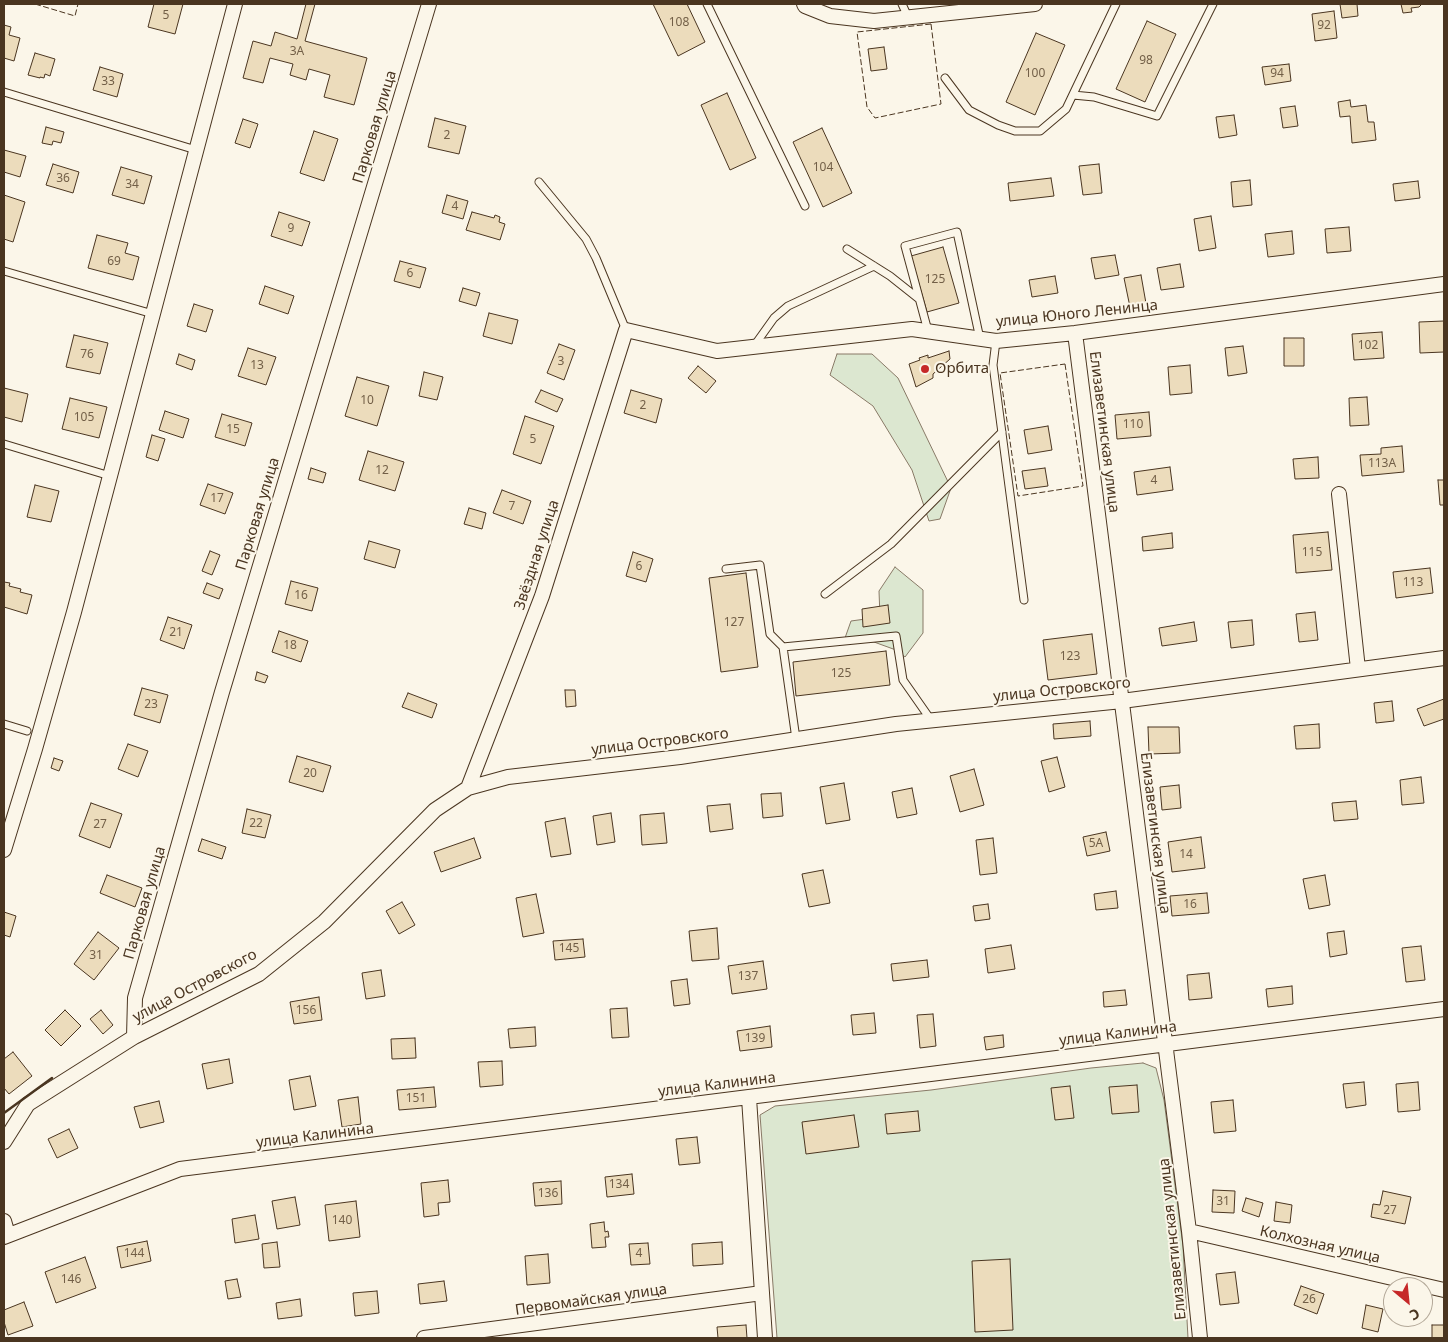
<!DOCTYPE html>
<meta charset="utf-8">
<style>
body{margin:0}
#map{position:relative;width:1448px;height:1342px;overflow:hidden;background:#fbf6e9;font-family:"Noto Sans",sans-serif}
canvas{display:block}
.frame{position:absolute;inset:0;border:5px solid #4a3520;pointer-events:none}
.north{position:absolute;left:1383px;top:1277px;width:50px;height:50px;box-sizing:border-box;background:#fbf6e9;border:1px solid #b4a999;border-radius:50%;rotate:152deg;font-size:14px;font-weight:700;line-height:20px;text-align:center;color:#4a3520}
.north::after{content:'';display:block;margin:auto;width:18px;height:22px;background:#c62828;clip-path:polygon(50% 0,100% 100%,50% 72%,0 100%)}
</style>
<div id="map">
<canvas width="1448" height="1342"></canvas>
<div class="frame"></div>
<div class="north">С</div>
</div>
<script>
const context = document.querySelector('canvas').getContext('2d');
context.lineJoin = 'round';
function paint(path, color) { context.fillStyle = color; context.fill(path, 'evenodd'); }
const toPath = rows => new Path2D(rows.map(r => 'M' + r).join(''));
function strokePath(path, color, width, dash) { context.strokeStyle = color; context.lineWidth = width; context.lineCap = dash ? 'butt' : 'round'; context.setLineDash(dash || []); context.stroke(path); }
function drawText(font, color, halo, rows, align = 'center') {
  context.font = font + ' "Noto Sans",sans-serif'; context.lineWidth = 4; context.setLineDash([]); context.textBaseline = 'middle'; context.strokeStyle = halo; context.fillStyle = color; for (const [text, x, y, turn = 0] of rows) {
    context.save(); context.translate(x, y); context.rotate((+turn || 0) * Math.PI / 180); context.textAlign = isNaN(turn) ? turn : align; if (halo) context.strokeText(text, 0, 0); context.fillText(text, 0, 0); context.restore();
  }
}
const green = toPath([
 [837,354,872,354,898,378,951,488,940,519,929,521,912,470,873,406,830,375,837,354],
 [895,567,923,590,923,633,905,657,896,650,874,642,845,638,851,621,880,617,879,591,895,567],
 [1143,1063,1156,1068,1164,1100,1183,1246,1188,1338,777,1338,760,1115,775,1106,931,1090,1091,1068,1143,1063]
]);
const building = toPath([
 [154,4,183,4,175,34,148,27,154,4],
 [306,4,315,4,305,41,367,58,354,105,324,97,330,75,309,69,306,80,290,75,293,64,270,58,263,83,243,78,253,41,271,46,275,32,297,39,306,4],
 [653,4,687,4,705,42,678,56,653,4],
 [1340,4,1357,4,1358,16,1342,18,1340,4],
 [1401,4,1422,4,1419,7,1411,8,1412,12,1403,13,1401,4],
 [1334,11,1337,38,1315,41,1312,14,1334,11],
 [1147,21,1176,34,1145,102,1116,89,1147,21],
 [4,25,11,27,9,35,20,38,14,61,4,58,4,25],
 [1036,33,1065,45,1035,115,1006,102,1036,33],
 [884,47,887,69,871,71,868,49,884,47],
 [35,53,55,59,50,76,45,74,44,78,40,77,40,78,28,75,35,53],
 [1289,64,1291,81,1265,85,1262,67,1289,64],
 [100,67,123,74,117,97,93,90,100,67],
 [727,93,756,158,730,170,701,105,727,93],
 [1350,100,1351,107,1366,105,1368,122,1374,122,1376,140,1352,143,1350,116,1340,117,1338,102,1350,100],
 [1295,106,1298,126,1283,128,1280,108,1295,106],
 [1234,115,1237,135,1219,138,1216,117,1234,115],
 [435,118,466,126,459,154,428,147,435,118],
 [243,119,258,124,250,148,235,143,243,119],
 [46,127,64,132,61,143,53,141,52,145,42,143,46,127],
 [822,128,852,193,823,207,793,142,822,128],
 [314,131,338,139,324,181,300,173,314,131],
 [4,150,26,156,20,177,4,172,4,150],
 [53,164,79,172,73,193,46,185,53,164],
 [1099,164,1102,193,1083,195,1079,166,1099,164],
 [121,167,152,176,144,204,112,195,121,167],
 [1051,178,1054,196,1010,201,1008,183,1051,178],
 [1250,180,1252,205,1233,207,1231,182,1250,180],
 [1418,181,1420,198,1395,201,1393,184,1418,181],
 [4,195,25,202,13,242,4,239,4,195],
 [447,195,468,201,463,219,442,213,447,195],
 [279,212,310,222,302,246,271,236,279,212],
 [472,212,494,218,495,215,500,217,499,222,505,224,500,240,466,230,472,212],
 [1211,216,1216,248,1199,251,1194,219,1211,216],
 [1349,227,1351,251,1327,253,1325,229,1349,227],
 [1292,231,1294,254,1268,257,1265,234,1292,231],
 [97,235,128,243,125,253,139,257,133,280,88,268,97,235],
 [943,247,959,303,927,312,911,256,943,247],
 [1115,255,1119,275,1095,279,1091,258,1115,255],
 [400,261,426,268,420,288,394,281,400,261],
 [1180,264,1184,287,1161,290,1157,268,1180,264],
 [1141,275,1147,309,1131,312,1124,278,1141,275],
 [1055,276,1058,293,1032,297,1029,280,1055,276],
 [265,286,294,296,288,314,259,304,265,286],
 [463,288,480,293,476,306,459,301,463,288],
 [194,304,213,310,206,332,187,326,194,304],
 [489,313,518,320,512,344,483,336,489,313],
 [1444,321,1444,352,1420,353,1419,322,1444,321],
 [1382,332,1384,358,1354,360,1352,334,1382,332],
 [74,335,108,343,100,374,66,367,74,335],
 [1284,338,1304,338,1304,366,1284,366,1284,338],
 [559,344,575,350,564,380,547,373,559,344],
 [1243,346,1247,373,1228,376,1225,348,1243,346],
 [248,348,276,357,266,385,238,376,248,348],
 [949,351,950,359,933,374,933,378,916,387,909,364,920,360,919,358,928,355,928,358,949,351],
 [179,354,195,360,192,370,176,364,179,354],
 [1190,365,1192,393,1170,395,1168,367,1190,365],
 [698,366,716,381,706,393,688,378,698,366],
 [424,372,443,377,437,400,419,396,424,372],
 [357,377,389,386,377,426,345,416,357,377],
 [4,388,28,394,22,422,4,417,4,388],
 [541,390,563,399,557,412,535,402,541,390],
 [631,390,662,399,656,423,624,413,631,390],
 [1367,397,1369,425,1350,426,1349,398,1367,397],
 [70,398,107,407,99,438,62,429,70,398],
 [165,411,189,419,183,438,159,430,165,411],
 [1149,412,1151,436,1117,439,1115,415,1149,412],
 [222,414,252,423,245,446,215,437,222,414],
 [525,416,554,426,541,464,513,454,525,416],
 [1048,426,1052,450,1028,454,1024,430,1048,426],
 [152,435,165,439,158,461,146,457,152,435],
 [1402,446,1404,472,1362,476,1360,455,1381,454,1381,448,1402,446],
 [368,451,404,462,395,491,359,480,368,451],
 [1318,457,1319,478,1295,479,1293,459,1318,457],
 [1170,467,1173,490,1137,495,1134,472,1170,467],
 [311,468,326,473,323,483,308,479,311,468],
 [1045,468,1048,486,1025,489,1022,471,1045,468],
 [1438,480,1444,480,1444,505,1440,505,1438,480],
 [208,484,233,493,225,514,200,505,208,484],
 [35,485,59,491,51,522,27,517,35,485],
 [502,490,531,501,523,524,493,513,502,490],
 [469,508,486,513,482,529,464,524,469,508],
 [1328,532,1332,570,1296,573,1293,535,1328,532],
 [1172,533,1173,548,1143,551,1142,537,1172,533],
 [369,541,400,550,395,568,364,559,369,541],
 [210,551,220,555,212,575,202,571,210,551],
 [633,552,653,559,646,582,626,576,633,552],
 [1430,568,1433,593,1396,598,1393,572,1430,568],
 [746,573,758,667,721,672,709,578,746,573],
 [291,581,318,588,312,611,285,604,291,581],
 [4,582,10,583,9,586,21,589,20,592,32,595,27,614,4,607,4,582],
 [207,583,223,589,219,599,203,593,207,583],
 [888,605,890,623,863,627,862,609,888,605],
 [1315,612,1318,640,1299,642,1296,614,1315,612],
 [168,617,192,625,184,649,160,640,168,617],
 [1252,620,1254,645,1231,648,1228,622,1252,620],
 [1194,622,1197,641,1162,646,1159,628,1194,622],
 [279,631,308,641,301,662,272,652,279,631],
 [1092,634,1097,674,1048,680,1043,640,1092,634],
 [886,651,890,685,796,696,793,662,886,651],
 [257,672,268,676,265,683,255,680,257,672],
 [142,688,168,695,160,723,134,715,142,688],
 [565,690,575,690,576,706,566,707,565,690],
 [408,693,437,704,432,718,402,707,408,693],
 [1444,699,1444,719,1424,726,1417,709,1444,699],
 [1392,701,1394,721,1376,723,1374,703,1392,701],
 [1090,721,1091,736,1054,739,1053,724,1090,721],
 [1319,724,1320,748,1296,749,1294,726,1319,724],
 [1148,727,1179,727,1180,753,1149,754,1148,727],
 [128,744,148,751,138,777,118,769,128,744],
 [297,756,331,766,323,792,289,782,297,756],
 [1057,757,1065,787,1049,792,1041,761,1057,757],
 [54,758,63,761,59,771,51,768,54,758],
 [974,769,984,805,960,812,950,776,974,769],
 [1421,777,1424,803,1402,805,1400,780,1421,777],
 [844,783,850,820,826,824,820,787,844,783],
 [1179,785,1181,808,1162,810,1160,787,1179,785],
 [912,788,917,814,897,818,892,792,912,788],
 [781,793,783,816,763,818,761,794,781,793],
 [1356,801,1358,819,1334,821,1332,803,1356,801],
 [91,803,122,814,110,848,79,836,91,803],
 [730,804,733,829,710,832,707,806,730,804],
 [247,809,271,815,265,838,242,833,247,809],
 [611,813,615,842,597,845,593,816,611,813],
 [664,813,667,843,642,845,640,815,664,813],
 [565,818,571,854,551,857,545,822,565,818],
 [1106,832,1110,851,1087,856,1083,837,1106,832],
 [1201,837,1205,868,1172,872,1168,842,1201,837],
 [474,838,481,858,441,872,434,852,474,838],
 [993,838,997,873,980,875,976,840,993,838],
 [202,839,226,847,222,859,198,851,202,839],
 [823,870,830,903,809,907,802,874,823,870],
 [107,875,142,888,135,907,100,893,107,875],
 [1325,875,1330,905,1309,909,1303,879,1325,875],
 [1116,891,1118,908,1096,910,1094,894,1116,891],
 [1207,893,1209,913,1172,916,1170,896,1207,893],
 [536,894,544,933,523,937,516,898,536,894],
 [402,902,415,925,399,934,386,911,402,902],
 [988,904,990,919,975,921,973,906,988,904],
 [4,912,16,916,10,937,4,935,4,912],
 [717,928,719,959,692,961,689,931,717,928],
 [1344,931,1347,954,1330,957,1327,933,1344,931],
 [98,932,119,948,94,980,74,964,98,932],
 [583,939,585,957,555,960,553,941,583,939],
 [1011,945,1015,969,988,973,985,949,1011,945],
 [1421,946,1425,980,1406,982,1402,948,1421,946],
 [927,960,929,977,893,981,891,964,927,960],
 [763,961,767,989,732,994,728,966,763,961],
 [381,970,385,996,366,999,362,973,381,970],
 [1209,973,1212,998,1189,1000,1187,975,1209,973],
 [687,979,690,1004,674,1006,671,981,687,979],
 [1292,986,1293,1004,1268,1007,1266,989,1292,986],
 [1125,990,1127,1005,1104,1007,1103,992,1125,990],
 [319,997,322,1020,294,1024,290,1002,319,997],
 [627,1008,629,1037,612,1038,610,1009,627,1008],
 [65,1010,81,1026,61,1046,45,1030,65,1010],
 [101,1010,113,1025,103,1034,90,1019,101,1010],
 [874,1013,876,1033,853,1035,851,1015,874,1013],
 [933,1014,936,1046,920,1048,917,1015,933,1014],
 [770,1026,772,1047,740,1051,737,1031,770,1026],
 [535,1027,536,1046,510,1048,508,1029,535,1027],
 [1003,1035,1004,1047,986,1050,984,1037,1003,1035],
 [415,1038,416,1058,392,1059,391,1039,415,1038],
 [13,1052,32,1076,9,1094,4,1088,4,1059,13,1052],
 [229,1059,233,1083,207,1089,202,1064,229,1059],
 [502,1061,503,1085,480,1087,478,1062,502,1061],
 [310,1076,316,1106,294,1110,289,1080,310,1076],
 [1364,1082,1366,1105,1346,1108,1343,1084,1364,1082],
 [1418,1082,1420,1110,1398,1112,1396,1084,1418,1082],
 [1137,1085,1139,1112,1112,1114,1109,1087,1137,1085],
 [1070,1086,1074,1118,1055,1120,1051,1088,1070,1086],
 [434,1087,436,1107,399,1110,397,1090,434,1087],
 [358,1097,361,1124,342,1127,338,1100,358,1097],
 [1233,1100,1236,1131,1214,1133,1211,1102,1233,1100],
 [159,1101,164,1122,140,1128,134,1107,159,1101],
 [918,1111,920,1131,887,1134,885,1114,918,1111],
 [854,1115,859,1147,806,1154,802,1122,854,1115],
 [69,1129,78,1148,57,1158,48,1139,69,1129],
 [697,1137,700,1163,679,1165,676,1139,697,1137],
 [632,1174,634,1194,607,1197,605,1177,632,1174],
 [448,1180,450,1202,438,1203,439,1215,424,1217,421,1183,448,1180],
 [561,1181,562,1204,535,1206,533,1183,561,1181],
 [1213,1190,1235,1191,1234,1213,1212,1212,1213,1190],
 [1383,1191,1411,1197,1405,1224,1371,1217,1373,1204,1380,1205,1383,1191],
 [295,1197,300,1225,277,1229,272,1201,295,1197],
 [1246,1198,1263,1203,1259,1217,1242,1211,1246,1198],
 [356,1201,360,1237,329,1241,325,1205,356,1201],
 [1276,1202,1292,1205,1290,1223,1274,1221,1276,1202],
 [255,1215,259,1239,235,1243,232,1219,255,1215],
 [604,1222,605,1232,608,1231,609,1237,605,1237,606,1247,592,1248,590,1224,604,1222],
 [147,1241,151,1261,121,1268,117,1247,147,1241],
 [277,1242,280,1267,264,1268,262,1244,277,1242],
 [722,1242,723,1264,693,1266,692,1244,722,1242],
 [648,1243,650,1264,631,1265,629,1244,648,1243],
 [548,1254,550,1283,527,1285,525,1256,548,1254],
 [85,1257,96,1288,56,1303,45,1272,85,1257],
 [1010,1259,1013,1330,975,1332,972,1261,1010,1259],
 [1235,1272,1239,1303,1220,1305,1216,1274,1235,1272],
 [237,1279,241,1297,228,1299,225,1281,237,1279],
 [444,1281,447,1301,420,1304,418,1284,444,1281],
 [1301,1286,1324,1294,1317,1314,1294,1305,1301,1286],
 [377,1291,379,1313,355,1316,353,1293,377,1291],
 [300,1299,302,1316,278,1319,276,1303,300,1299],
 [24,1302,33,1326,8,1335,4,1322,4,1310,24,1302],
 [1366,1305,1383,1309,1378,1332,1362,1328,1366,1305],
 [746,1325,747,1338,718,1338,717,1327,746,1325],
 [1432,1325,1444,1325,1444,1338,1432,1338,1432,1325]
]);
const lane = toPath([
 [707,4,805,206],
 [902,4,908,17],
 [945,78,969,110,998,125,1015,131,1040,131,1066,109,1116,4],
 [4,92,196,150],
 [1073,95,1094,97,1157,116,1213,4],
 [539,182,586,239,596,258,626,330],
 [847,249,890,276,919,299],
 [4,271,153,314],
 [928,331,905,246,957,232,980,339],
 [996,341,993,365,1024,600],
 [754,346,774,318,788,306,874,266],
 [4,444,110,476],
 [726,569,760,565,770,634,783,647,796,739],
 [825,594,891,544,1002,432],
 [783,647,896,636,903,680,931,720],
 [4,724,27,731]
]);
const street = toPath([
 [804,4,805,6,830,16,874,21,1035,4],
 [1075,333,1189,1231,1200,1338],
 [1339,494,1358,669],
 [468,788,542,596,626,330,717,351,912,329,996,341,1075,333,1444,284],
 [4,850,35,749,74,612,235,4],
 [134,1037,135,998,222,692,429,4],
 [749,1098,765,1338],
 [4,1142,28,1104,134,1037,259,974,324,922,435,810,468,788,508,777,680,757,896,724,1122,701,1444,658],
 [4,1221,8,1235],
 [1189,1231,1444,1290],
 [4,1237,180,1169,1444,1009],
 [424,1338,762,1293]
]);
const fence = toPath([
 [35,4,75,16,78,4],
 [931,24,941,104,875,118,867,107,857,32,931,24],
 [1065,364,1083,486,1018,496,1000,373,1065,364]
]);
const wall = toPath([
 [4,1113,52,1078]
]);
const markers = [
 [925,369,5,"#c62828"]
];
const numberNames = [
 ["5",166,16],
 ["108",679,23],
 ["92",1324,26],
 ["3А",297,52],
 ["98",1146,61],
 ["100",1035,74],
 ["94",1277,74],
 ["33",108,82],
 ["2",447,136],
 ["104",823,168],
 ["36",63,179],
 ["34",132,185],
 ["4",455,207],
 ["9",291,229],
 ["69",114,262],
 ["6",410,274],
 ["125",935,280],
 ["102",1368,346],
 ["76",87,355],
 ["3",561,362],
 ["13",257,366],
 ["10",367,401],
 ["2",643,406],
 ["105",84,418],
 ["110",1133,425],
 ["15",233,430],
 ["5",533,440],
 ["113А",1382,464],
 ["12",382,471],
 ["4",1154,481],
 ["17",217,499],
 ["7",512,507],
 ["115",1312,553],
 ["6",639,567],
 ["113",1413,583],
 ["16",301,596],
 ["127",734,623],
 ["21",176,633],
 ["18",290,646],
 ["123",1070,657],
 ["125",841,674],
 ["23",151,705],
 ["20",310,774],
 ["22",256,824],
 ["27",100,825],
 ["5А",1096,844],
 ["14",1186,855],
 ["16",1190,905],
 ["145",569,949],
 ["31",96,956],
 ["137",748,977],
 ["156",306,1011],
 ["139",755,1039],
 ["151",416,1099],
 ["134",619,1185],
 ["136",548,1194],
 ["31",1223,1202],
 ["27",1390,1211],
 ["140",342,1221],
 ["144",134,1254],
 ["4",639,1254],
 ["146",71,1280],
 ["26",1309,1300]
];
const streetNames = [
 ["Парковая улица",375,127,-73],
 ["улица Юного Ленинца",1077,314,-6],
 ["Елизаветинская улица",1104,432,83],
 ["Парковая улица",258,514,-73],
 ["Звёздная улица",537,555,-72],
 ["улица Островского",1062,690,-6],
 ["улица Островского",660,742,-7],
 ["Елизаветинская улица",1155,833,83],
 ["Парковая улица",145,903,-74],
 ["улица Островского",195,986,-28],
 ["улица Калинина",1118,1034,-7],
 ["улица Калинина",717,1085,-7],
 ["улица Калинина",315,1136,-7],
 ["Елизаветинская улица",1173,1239,-96],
 ["Колхозная улица",1320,1245,13],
 ["Первомайская улица",591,1300,-8]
];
const poiNames = [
 ["Орбита",935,369]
];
paint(green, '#dce7d0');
strokePath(green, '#887966', 1);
paint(building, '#ecdcbc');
strokePath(building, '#4a3520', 1);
strokePath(lane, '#4a3520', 9);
strokePath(street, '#4a3520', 16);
strokePath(lane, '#fbf6e9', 7);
strokePath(street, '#fbf6e9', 14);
strokePath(fence, '#4a3520', 1, [6, 2.5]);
strokePath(wall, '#4a3520', 2.5);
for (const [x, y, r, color] of markers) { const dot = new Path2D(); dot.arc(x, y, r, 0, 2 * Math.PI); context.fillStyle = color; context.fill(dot); strokePath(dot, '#fbf6e9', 2); }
drawText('12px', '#725f47', null, numberNames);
drawText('15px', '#4a3520', '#fbf6e9', streetNames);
drawText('15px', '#4a3520', '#fbf6e9', poiNames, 'left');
</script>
